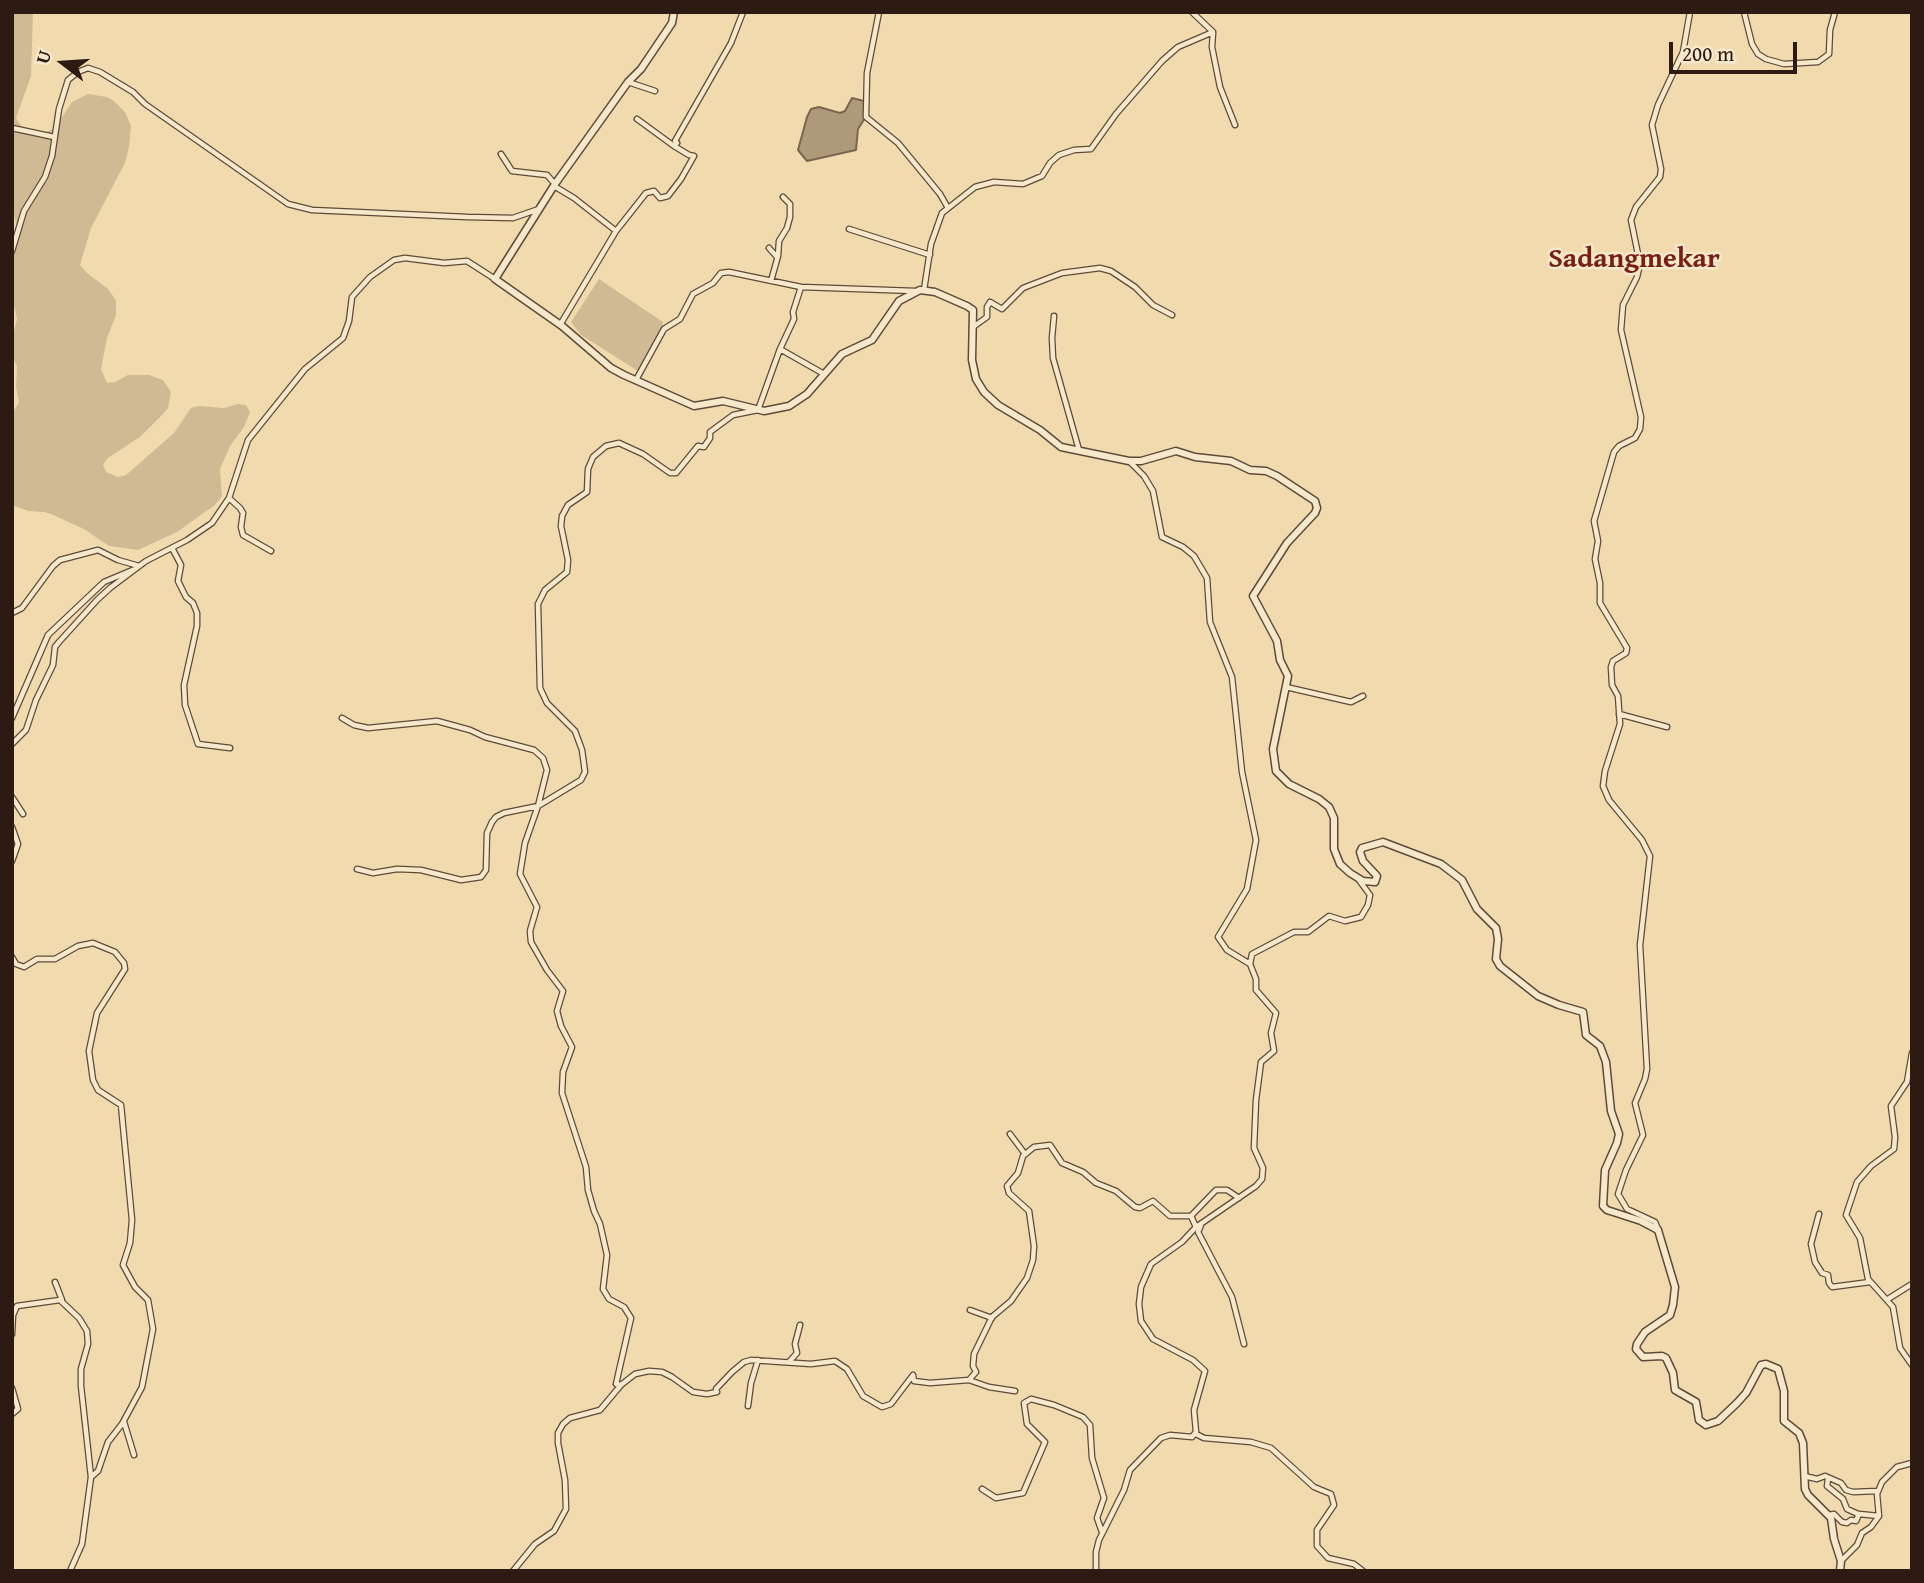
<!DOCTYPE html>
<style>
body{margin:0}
#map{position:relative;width:1924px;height:1583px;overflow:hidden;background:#f1dbae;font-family:"Gentium Book Plus",serif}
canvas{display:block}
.frame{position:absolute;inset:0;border:14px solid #2d1a12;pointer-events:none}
.north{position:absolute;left:28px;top:28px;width:70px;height:70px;-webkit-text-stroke:5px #f6e8ca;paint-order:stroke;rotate:287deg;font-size:19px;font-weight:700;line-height:28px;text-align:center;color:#2d1a12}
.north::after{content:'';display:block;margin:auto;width:24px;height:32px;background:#2d1a12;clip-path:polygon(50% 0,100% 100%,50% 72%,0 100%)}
.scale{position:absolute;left:1669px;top:42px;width:128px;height:32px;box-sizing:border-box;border:4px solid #2d1a12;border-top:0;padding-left:9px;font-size:21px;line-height:24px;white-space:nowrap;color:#2d1a12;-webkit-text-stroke:5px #f6e8ca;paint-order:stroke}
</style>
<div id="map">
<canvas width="1924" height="1583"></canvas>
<div class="frame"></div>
<div class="north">U</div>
<div class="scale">200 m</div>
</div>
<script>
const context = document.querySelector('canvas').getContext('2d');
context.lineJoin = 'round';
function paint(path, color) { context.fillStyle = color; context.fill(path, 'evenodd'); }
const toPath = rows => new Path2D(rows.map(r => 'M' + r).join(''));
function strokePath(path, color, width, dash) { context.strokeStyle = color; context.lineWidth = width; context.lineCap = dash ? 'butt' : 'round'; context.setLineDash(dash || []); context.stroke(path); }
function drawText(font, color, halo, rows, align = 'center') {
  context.font = font + ' "Gentium Book Plus",serif'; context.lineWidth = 5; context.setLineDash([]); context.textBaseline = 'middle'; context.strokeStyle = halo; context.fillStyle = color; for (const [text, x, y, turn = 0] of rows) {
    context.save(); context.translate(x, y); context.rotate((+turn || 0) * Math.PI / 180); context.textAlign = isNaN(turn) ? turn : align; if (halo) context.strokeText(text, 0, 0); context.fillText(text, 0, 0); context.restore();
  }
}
const green = toPath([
 [12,12,33,12,31,76,16,118,21,126,44,133,55,128,72,102,88,94,107,97,114,101,125,112,131,126,129,147,125,163,91,228,80,265,88,274,107,288,116,300,116,315,107,338,101,369,107,383,115,382,128,375,149,375,163,380,171,392,168,408,163,414,140,437,108,458,103,465,106,472,118,477,126,475,174,433,191,408,199,406,224,408,238,404,246,405,250,412,244,427,230,446,220,469,222,496,215,505,177,532,138,550,109,546,84,529,51,514,44,512,28,511,12,505,12,414,19,402,16,387,17,366,12,356,12,339,17,319,12,296,12,261,19,237,12,206],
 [599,279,663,322,663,325,638,371,581,335,571,322]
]);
const water = toPath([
 [852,98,864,101,865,118,858,129,856,150,807,161,798,150,807,117,811,109,819,107,840,113,845,111,852,98]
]);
const minor = toPath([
 [879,12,867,73,866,117,898,143,940,194,948,208],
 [1744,12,1752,44,1758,54,1766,59,1784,64,1818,62,1829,54,1830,30,1835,12],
 [1213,33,1212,47,1220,87,1235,125],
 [628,82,655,91],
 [637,119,674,146],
 [12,128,54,137],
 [501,154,512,171,547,175,555,184],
 [554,186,574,198,616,231],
 [849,229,930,255],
 [769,248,777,257],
 [12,251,24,211,45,177,52,156,59,109,68,80,78,72,88,68,100,72,133,92,145,104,288,204,312,210,467,217,513,218,539,209],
 [771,281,778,256,779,241,787,228,790,217,790,204,783,197],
 [924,290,931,244,942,213,975,187,994,182,1023,184,1042,176,1050,163,1059,155,1074,150,1091,149,1116,114,1162,61,1178,47,1213,32,1192,12],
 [1054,316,1052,338,1053,358,1079,450],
 [560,325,616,231,646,193,654,191,660,198,668,196,681,179,694,156,689,155,674,146,677,143,675,141,731,43,743,12],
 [973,327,987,317,987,307,990,302,1002,309,1023,288,1062,273,1100,268,1111,271,1135,287,1153,305,1172,315],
 [780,349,824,374],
 [636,380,664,329,680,319,693,294,713,283,721,273,729,272,801,287,915,291],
 [229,498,240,508,243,513,241,527,243,535,271,551],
 [172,548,181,565,178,581,186,597,193,603,197,613,197,626,184,685,185,705,198,744,230,748],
 [12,613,22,608,53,566,60,560,98,550,118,560,139,566],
 [1286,687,1351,702,1363,696],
 [1619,714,1667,727],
 [12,718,48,635,104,582,135,569],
 [342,718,354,725,368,728,437,721,470,730,485,737,534,750,543,758,547,770,538,806,504,813,496,817,492,822,487,833,486,870,481,877,461,880,421,870,397,869,373,873,357,869],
 [12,744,26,730,36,700,53,665,55,647,59,642,97,600,110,588,146,561,187,540,212,523,229,498,248,440,305,369,343,338,349,321,352,297,370,277,394,260,405,258,444,263,467,261,495,279],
 [12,797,23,814],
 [12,827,18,844,12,861],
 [12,957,16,964,24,967,37,959,55,959,78,946,93,943,115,952,124,963,125,969,97,1013,89,1051,93,1080,98,1090,121,1105,132,1220,130,1243,123,1265,135,1287,148,1300,153,1329,142,1387,122,1424,108,1442,98,1471,91,1477,82,1544,70,1571],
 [1250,964,1252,954,1294,932,1308,932,1329,916,1345,921,1361,917,1368,905,1370,895,1359,880],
 [1912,1053,1907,1082,1891,1106,1895,1137,1894,1149,1871,1166,1857,1182,1846,1215,1860,1238,1868,1279,1893,1307,1900,1348,1912,1365],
 [1010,1134,1025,1154],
 [1819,1214,1811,1244,1815,1262,1822,1273,1828,1275,1829,1283,1832,1287,1870,1282],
 [1191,1216,1216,1190,1227,1190,1239,1198],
 [1201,1225,1198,1232,1232,1297,1244,1344],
 [1658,1229,1655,1222,1627,1209,1618,1194,1626,1170,1643,1135,1635,1103,1645,1079,1647,1069,1640,945,1650,856,1642,840,1609,800,1603,786,1605,771,1620,724,1618,696,1612,685,1611,667,1613,661,1626,653,1627,648,1600,603,1600,583,1595,559,1598,541,1594,521,1614,452,1619,446,1635,438,1640,429,1641,417,1621,330,1623,305,1637,277,1640,264,1631,220,1636,207,1660,177,1661,169,1652,125,1658,105,1683,52,1690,12],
 [55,1282,62,1300],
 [1888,1299,1912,1284],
 [970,1310,992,1318],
 [12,1334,13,1315,17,1306,60,1300,79,1318,87,1331,88,1344,81,1369,81,1386,91,1477],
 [789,1362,797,1353,795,1344,800,1325],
 [969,1380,989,1387,1015,1391],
 [621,1385,616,1384,631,1318,624,1307,609,1299,603,1289,607,1255,600,1224,594,1211,588,1190,586,1167,562,1093,563,1072,572,1047,561,1026,557,1011,563,991,547,970,531,942,530,931,537,907,520,874,525,843,538,806,581,780,585,772,582,750,575,731,547,703,540,688,538,604,545,590,567,572,568,560,561,526,562,516,568,505,587,492,588,469,593,457,606,446,619,443,643,454,670,473,676,473,698,446,704,447,710,438,710,432,733,415,758,410,780,349,794,319,793,312,801,287],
 [12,1388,18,1409,12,1414],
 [748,1406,751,1383,758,1360],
 [124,1422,134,1455],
 [1196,1434,1204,1438,1251,1442,1271,1448,1314,1487,1331,1494,1334,1505,1317,1530,1317,1546,1328,1558,1354,1564,1363,1571],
 [1804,1476,1817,1479,1825,1476,1841,1483,1846,1490,1853,1492,1877,1491],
 [1828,1479,1827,1486,1843,1499,1847,1509,1858,1514],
 [982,1489,996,1498,1023,1493,1045,1442,1027,1424,1024,1403,1031,1399,1054,1405,1083,1417,1090,1425,1092,1458,1104,1498,1097,1518,1102,1532],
 [1829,1515,1834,1514,1842,1522,1847,1523,1851,1520,1856,1521,1859,1514,1879,1516],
 [1841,1561,1857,1545,1862,1533,1871,1527,1879,1516,1877,1494,1882,1482,1897,1467,1912,1463],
 [513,1571,535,1544,554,1531,566,1509,565,1480,558,1443,558,1433,563,1424,570,1418,600,1410,621,1385,635,1374,649,1371,662,1372,672,1377,693,1392,707,1394,717,1392,716,1389,732,1372,744,1362,751,1360,811,1364,835,1361,847,1369,863,1396,882,1407,891,1404,913,1375,914,1381,930,1383,969,1380,976,1372,973,1366,974,1354,992,1317,1011,1301,1027,1278,1033,1260,1034,1246,1029,1211,1009,1193,1007,1186,1018,1173,1023,1156,1034,1147,1050,1145,1062,1163,1083,1172,1096,1183,1116,1191,1135,1207,1140,1208,1153,1201,1170,1216,1191,1216,1196,1227,1256,1186,1262,1179,1263,1168,1254,1148,1256,1100,1261,1062,1274,1051,1271,1033,1276,1013,1256,990,1256,979,1250,964,1227,950,1218,937,1247,889,1256,840,1242,772,1232,677,1210,622,1207,578,1194,556,1183,547,1162,537,1153,491,1144,476,1130,462],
 [1096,1571,1096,1552,1099,1540,1124,1490,1130,1470,1161,1438,1170,1435,1192,1437,1196,1432,1194,1410,1205,1371,1193,1360,1153,1339,1141,1321,1139,1304,1141,1287,1151,1264,1182,1242,1196,1227]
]);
const tertiary = toPath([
 [674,12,672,23,641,69,628,82,555,184,495,279,562,326,611,368,624,375,694,406,723,401,764,411,789,406,807,394,842,354,872,340,899,301,920,290,935,292,967,306,973,310,972,360,976,379,984,392,998,405,1040,430,1061,447,1129,461,1141,461,1176,451,1195,457,1231,461,1250,470,1266,471,1277,476,1315,501,1317,508,1315,513,1287,543,1253,596,1277,641,1280,660,1288,676,1273,749,1276,771,1289,784,1319,799,1329,807,1334,818,1334,849,1340,864,1350,873,1363,881,1375,882,1377,876,1363,861,1360,852,1362,848,1383,842,1441,864,1462,880,1477,909,1496,928,1498,939,1496,959,1500,966,1538,996,1559,1005,1583,1012,1586,1035,1600,1046,1606,1062,1611,1111,1619,1134,1617,1143,1605,1170,1603,1206,1607,1210,1641,1221,1658,1230,1675,1287,1673,1305,1670,1315,1645,1332,1637,1344,1636,1349,1643,1357,1662,1356,1666,1358,1673,1373,1675,1390,1696,1402,1699,1420,1706,1425,1718,1421,1737,1403,1746,1393,1761,1365,1766,1364,1778,1369,1784,1391,1784,1421,1799,1433,1803,1443,1805,1489,1808,1495,1831,1518,1834,1539,1841,1561,1840,1571]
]);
const quarterNames = [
 ["Sadangmekar",1634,260]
];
paint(green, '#d0ba93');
paint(water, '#ae9979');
strokePath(water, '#7a6650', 2);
strokePath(minor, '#5e4a39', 7);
strokePath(tertiary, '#5e4a39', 9);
strokePath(minor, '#f6e8ca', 4.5);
strokePath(tertiary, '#f6e8ca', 6);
drawText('bold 28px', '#7a1f14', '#f6e8ca', quarterNames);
</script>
